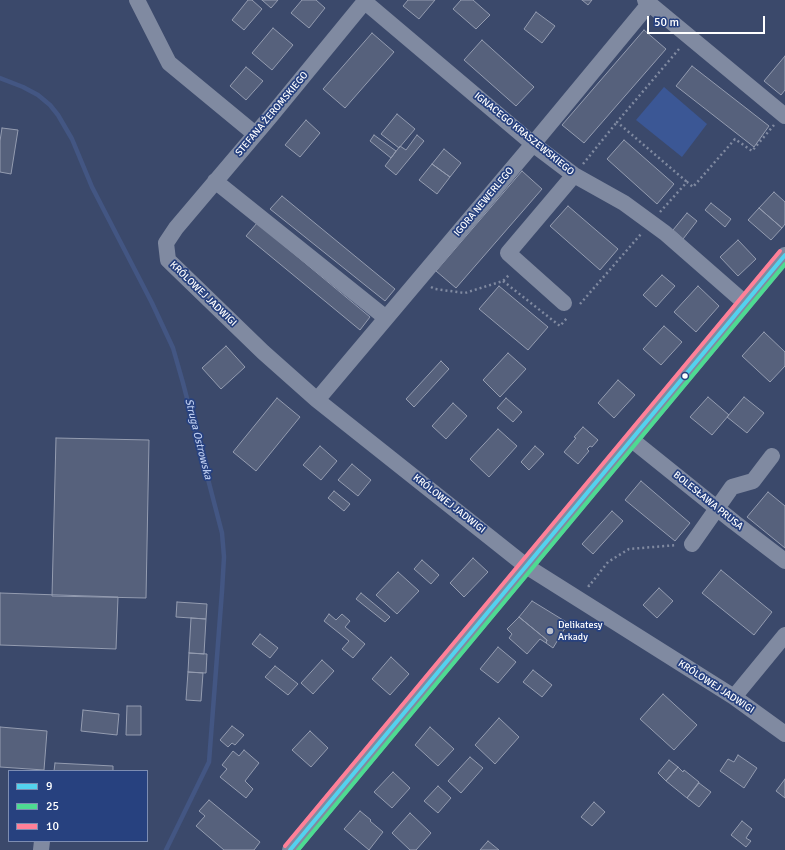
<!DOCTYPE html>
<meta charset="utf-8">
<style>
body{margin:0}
#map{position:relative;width:785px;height:850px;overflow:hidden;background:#3b496b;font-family:Signika,sans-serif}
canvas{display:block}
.legend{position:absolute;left:8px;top:770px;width:140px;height:72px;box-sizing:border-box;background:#27417f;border:1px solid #7d8db2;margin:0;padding:5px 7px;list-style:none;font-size:12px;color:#fff}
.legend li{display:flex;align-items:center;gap:8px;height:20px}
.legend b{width:20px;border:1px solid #7d8db2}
.scale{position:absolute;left:647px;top:16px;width:118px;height:18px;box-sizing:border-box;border:2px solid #fff;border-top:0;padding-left:5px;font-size:12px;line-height:14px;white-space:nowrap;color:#fff;-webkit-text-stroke:3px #27417f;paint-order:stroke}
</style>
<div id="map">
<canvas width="785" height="850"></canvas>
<ul class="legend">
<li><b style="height:5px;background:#53d2ee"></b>9</li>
<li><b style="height:5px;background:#4ddb92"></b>25</li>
<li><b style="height:5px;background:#ff8098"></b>10</li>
</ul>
<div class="scale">50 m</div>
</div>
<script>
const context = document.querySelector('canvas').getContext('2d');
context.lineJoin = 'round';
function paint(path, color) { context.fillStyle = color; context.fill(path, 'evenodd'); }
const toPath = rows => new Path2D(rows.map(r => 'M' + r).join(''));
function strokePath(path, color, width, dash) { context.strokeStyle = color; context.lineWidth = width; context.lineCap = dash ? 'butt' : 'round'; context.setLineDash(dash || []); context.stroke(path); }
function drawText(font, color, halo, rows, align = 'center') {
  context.font = font + ' Signika,sans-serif'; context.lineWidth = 3.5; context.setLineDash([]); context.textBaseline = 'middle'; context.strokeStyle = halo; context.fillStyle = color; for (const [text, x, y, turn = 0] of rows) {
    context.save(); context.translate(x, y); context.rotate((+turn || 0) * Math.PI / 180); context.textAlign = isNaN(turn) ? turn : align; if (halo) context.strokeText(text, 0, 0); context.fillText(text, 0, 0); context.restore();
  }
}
const green = toPath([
 [664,87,707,124,682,157,636,120]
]);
const stream = toPath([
 [0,78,23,87,38,95,50,105,58,115,72,139,92,187,152,303,173,348,183,383,222,533,224,557,222,591,209,762,166,850]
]);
const building = toPath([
 [248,0,252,0,262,9,244,30,232,20,248,0],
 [262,0,278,0,271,8,262,0],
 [302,0,316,0,325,8,309,28,291,13,302,0],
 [408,0,435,0,419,19,403,6,408,0],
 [461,0,473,0,490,15,476,29,453,9,461,0],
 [582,0,592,0,588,5,582,0],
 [536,12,555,26,542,43,524,29,536,12],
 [273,28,293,45,272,70,252,53,273,28],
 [644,30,666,49,584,143,562,125,644,30],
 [372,33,394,52,345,108,323,89,372,33],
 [482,40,534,87,516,106,464,60,482,40],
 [785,56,785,90,781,95,764,81,785,56],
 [692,66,769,126,754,147,676,86,692,66],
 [246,67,263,81,246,100,230,86,246,67],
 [397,114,415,129,399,148,381,134,397,114],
 [306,120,320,133,300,157,285,145,306,120],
 [2,128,18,130,11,174,0,172,0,141,2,128],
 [374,135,396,151,391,158,370,141,374,135],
 [417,135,424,141,396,175,385,166,400,146,406,150,417,135],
 [624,140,674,184,657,204,607,159,624,140],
 [444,149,461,163,450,177,432,164,444,149],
 [432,164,450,177,437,194,419,180,432,164],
 [522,171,542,189,456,288,436,271,522,171],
 [774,192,785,202,785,224,782,228,759,208,774,192],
 [282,196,395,289,385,301,270,209,282,196],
 [711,203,731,219,725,227,705,210,711,203],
 [568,206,618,249,600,270,550,226,568,206],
 [759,208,782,228,771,240,748,220,759,208],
 [687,213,697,221,683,239,673,230,687,213],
 [257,223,370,317,360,330,246,236,257,223],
 [738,240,756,259,738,276,720,257,738,240],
 [662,275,675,286,656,307,643,295,662,275],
 [499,286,548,327,528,350,479,309,499,286],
 [698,286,719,306,696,332,674,312,698,286],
 [664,326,682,342,661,365,643,349,664,326],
 [764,332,785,352,785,366,770,382,742,356,764,332],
 [226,346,245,367,221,389,202,368,226,346],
 [508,353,526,369,500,397,483,380,508,353],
 [441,361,449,369,414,407,406,399,441,361],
 [618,380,635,395,614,418,598,403,618,380],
 [708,397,729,415,712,435,690,417,708,397],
 [744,397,764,413,747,433,727,417,744,397],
 [277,398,300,417,256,471,233,452,277,398],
 [506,398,522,412,513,422,497,408,506,398],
 [453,403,467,416,446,439,432,426,453,403],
 [583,427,598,440,592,447,590,446,587,449,589,451,578,464,564,452,576,438,574,437,583,427],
 [498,429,517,446,489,477,470,459,498,429],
 [56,438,149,440,146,598,52,596,56,438],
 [320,446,337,461,321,480,303,465,320,446],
 [535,446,544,454,529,470,521,462,535,446],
 [352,464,371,480,358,496,338,480,352,464],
 [641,481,690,523,675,541,625,500,641,481],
 [334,491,350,504,344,511,328,498,334,491],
 [768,492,785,506,785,548,747,517,768,492],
 [612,511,623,521,593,554,582,544,612,511],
 [473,558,488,572,464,597,450,583,473,558],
 [422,560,439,575,431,584,414,569,422,560],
 [721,570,772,612,754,635,702,593,721,570],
 [398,572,419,591,397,614,376,595,398,572],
 [659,588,673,601,657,618,643,605,659,588],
 [0,593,118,597,116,649,0,645,0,593],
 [361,593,390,617,385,622,356,599,361,593],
 [532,601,568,623,553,648,546,643,547,640,519,617,532,601],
 [177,602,207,604,206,619,176,617,177,602],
 [329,614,336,620,342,614,350,621,345,627,365,644,353,658,342,649,349,641,324,621,329,614],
 [519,617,547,640,546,643,540,639,527,654,509,638,512,634,507,629,519,617],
 [191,618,206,619,204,654,189,653,191,618],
 [260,634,278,648,270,658,252,644,260,634],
 [498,647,516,662,498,683,480,669,498,647],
 [189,653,207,654,206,673,188,672,189,653],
 [391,657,409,674,390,695,372,679,391,657],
 [322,660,334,671,313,694,301,683,322,660],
 [275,666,298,684,288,695,265,677,275,666],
 [533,670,552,685,542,697,523,682,533,670],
 [188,672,203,673,201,701,186,700,188,672],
 [663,694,697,725,674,750,640,719,663,694],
 [127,706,141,706,141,735,126,735,127,706],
 [83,710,119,714,117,735,81,731,83,710],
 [499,718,519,737,495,764,475,745,499,718],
 [232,726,244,735,235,745,232,743,228,747,220,740,232,726],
 [0,727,47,731,44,770,0,767,0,727],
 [430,727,454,749,438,766,415,745,430,727],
 [310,731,328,748,311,767,292,750,310,731],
 [244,750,259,763,245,781,253,789,246,798,220,777,227,769,222,765,233,751,239,756,244,750],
 [738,755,757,768,744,788,720,771,728,759,734,762,738,755],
 [470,757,483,768,461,793,448,781,470,757],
 [669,760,678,767,666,781,658,773,669,760],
 [55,763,113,766,113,771,54,771,55,763],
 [678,767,683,772,684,770,699,782,687,798,666,781,678,767],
 [393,772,410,788,392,808,374,792,393,772],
 [785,779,785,798,776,791,785,779],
 [699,783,711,792,699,807,687,798,699,783],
 [438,786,451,798,438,813,424,801,438,786],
 [209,800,260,842,254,850,224,850,196,826,205,816,199,811,209,800],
 [594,802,605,812,592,826,581,817,594,802],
 [360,811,371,820,370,821,383,832,369,850,344,829,360,811],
 [410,813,431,833,416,850,410,850,392,833,410,813],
 [742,821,752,829,746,838,751,841,746,847,731,835,742,821],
 [488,841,499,850,480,850,488,841]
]);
const path = toPath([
 [679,49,617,122,687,182],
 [583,164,617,122],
 [660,212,687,182,693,187,735,139,752,151,774,125],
 [503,281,560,326,567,318],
 [431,287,435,289,465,293,503,281,510,274],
 [580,304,641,234],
 [588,585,589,586,608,562,629,549,677,545]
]);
const minor = toPath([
 [137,0,169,63,255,134],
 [366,0,270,117,176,228,166,243,168,260,263,352,317,400,526,566,734,697,785,734],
 [645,0,785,116],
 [365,2,533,144,574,175,624,203,665,233,745,303],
 [215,181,386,318],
 [564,303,508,253,574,175],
 [317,400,533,144,649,4],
 [632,440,734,522,785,561],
 [692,544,732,487,753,481,772,456],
 [734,697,785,635],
 [41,850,42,841],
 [290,850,785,255]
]);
const bus1 = toPath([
 [290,850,785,255]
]);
const bus2 = toPath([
 [298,850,785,264]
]);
const bus3 = toPath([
 [285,846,780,251]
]);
const markers = [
 [685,376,3.5,"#fff"],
 [550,631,4,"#babfcb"]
];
const streetNames = [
 ["STEFANA ŻEROMSKIEGO",272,114,-50],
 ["IGNACEGO KRASZEWSKIEGO",524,134,39],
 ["IGORA NEWERLEGO",484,202,-50],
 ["KRÓLOWEJ JADWIGI",203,294,44],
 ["BOLESŁAWA PRUSA",708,501,39],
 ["KRÓLOWEJ JADWIGI",449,504,38],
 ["KRÓLOWEJ JADWIGI",716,687,33]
];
const poiNames = [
 ["Delikatesy",558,625],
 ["Arkady",558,637]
];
const waterNames = [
 ["Struga Ostrowska",198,439,76]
];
paint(green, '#3b5795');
strokePath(stream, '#435683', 4.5);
paint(building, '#56617c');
strokePath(building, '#949cb0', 1);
strokePath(path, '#808aa1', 2.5, [2, 3]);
strokePath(minor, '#808aa1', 16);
strokePath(bus1, '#53d2ee', 4);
strokePath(bus2, '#4ddb92', 4);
strokePath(bus3, '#ff8098', 4);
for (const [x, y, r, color] of markers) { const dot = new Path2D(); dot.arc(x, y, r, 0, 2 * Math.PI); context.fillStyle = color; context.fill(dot); strokePath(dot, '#27417f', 1.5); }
drawText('10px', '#fff', '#27417f', streetNames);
drawText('10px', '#fff', '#27417f', poiNames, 'left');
drawText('italic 11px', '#b9c9ed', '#27417f', waterNames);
</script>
